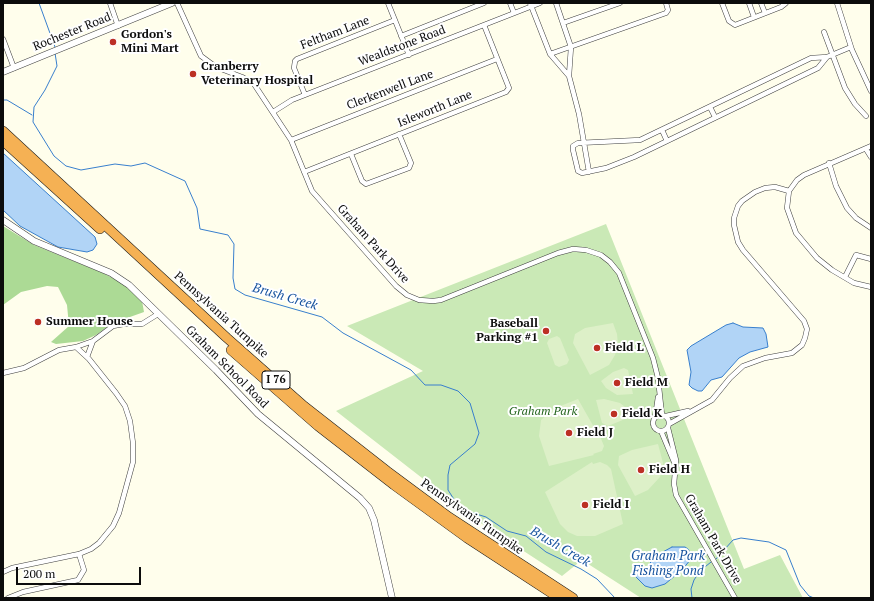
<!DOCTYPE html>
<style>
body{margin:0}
#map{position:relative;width:874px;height:601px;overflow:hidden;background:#fffeec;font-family:"PT Serif",serif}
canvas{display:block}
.frame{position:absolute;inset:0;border:4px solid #0c0c0c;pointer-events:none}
.scale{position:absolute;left:16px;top:567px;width:125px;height:18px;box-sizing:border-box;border:2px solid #0c0c0c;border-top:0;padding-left:5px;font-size:12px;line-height:14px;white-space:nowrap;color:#0c0c0c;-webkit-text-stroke:3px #fff;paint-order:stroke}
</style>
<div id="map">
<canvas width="874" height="601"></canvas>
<div class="frame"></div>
<div class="scale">200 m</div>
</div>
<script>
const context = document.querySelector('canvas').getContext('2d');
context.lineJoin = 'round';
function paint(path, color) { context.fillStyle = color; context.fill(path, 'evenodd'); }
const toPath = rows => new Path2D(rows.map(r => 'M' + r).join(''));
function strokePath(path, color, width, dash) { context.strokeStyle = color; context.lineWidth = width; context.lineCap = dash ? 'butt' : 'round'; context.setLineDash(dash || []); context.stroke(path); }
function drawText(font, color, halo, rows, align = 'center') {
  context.font = font + ' "PT Serif",serif'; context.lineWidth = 4; context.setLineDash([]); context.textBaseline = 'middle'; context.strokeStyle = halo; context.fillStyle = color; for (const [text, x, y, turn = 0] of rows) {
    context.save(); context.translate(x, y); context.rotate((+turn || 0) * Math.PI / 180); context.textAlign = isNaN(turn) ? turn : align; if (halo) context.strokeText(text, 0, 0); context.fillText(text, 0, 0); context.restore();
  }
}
const green = toPath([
 [606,224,744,569,780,555,803,598,641,598,582,560,562,576,476,520,336,411,423,371,347,326]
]);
const forest = toPath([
 [3,226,34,245,103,273,122,283,142,301,144,312,113,323,96,335,83,341,56,344,51,342,69,326,67,305,58,287,47,286,21,292,3,305]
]);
const pitch = toPath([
 [613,323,617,334,618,345,615,355,609,365,590,375,573,343,575,334,585,328],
 [557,336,560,338,569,360,567,364,559,367,555,365,547,343,549,339],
 [624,368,628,370,633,394,617,395,606,388,601,381,613,372],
 [578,399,595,429,597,429,604,446,602,451,593,454,594,455,549,466,539,436,541,420,553,409],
 [604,399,620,403,625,407,630,417,608,426,602,423,596,400],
 [658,444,663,463,660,477,648,490,635,496,618,465,619,456,632,450],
 [592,462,593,464,600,462,607,465,611,469,623,524,595,536,577,536,568,532,560,524,545,492]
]);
const water = toPath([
 [3,153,95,237,97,244,93,250,87,252,58,247,20,226,3,210,3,153],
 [733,323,743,327,763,328,766,334,768,347,750,352,739,358,722,377,711,380,702,391,698,391,692,388,689,385,691,372,687,350,691,346,726,325,733,323],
 [672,547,685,547,688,549,692,556,691,559,682,570,665,584,652,588,645,586,634,575,633,570,637,567,641,566,649,575,654,575,657,572,651,566,650,559,672,547]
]);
const stream = toPath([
 [39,3,55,47],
 [55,53,57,66,45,90,34,107,33,122,54,156,66,166,81,170,115,164,131,166,145,163,185,181,197,208,200,229,228,235,234,244,233,278,235,289,245,295,322,317,343,333,411,370,425,385,441,385,458,391,470,403,479,433,475,444,450,465,448,475,448,490,457,504,470,512,486,517,507,531,526,536,546,552,581,569,597,579,615,598],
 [3,100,7,100,32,115],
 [716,559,733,540,741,538,769,542,786,550,800,585,809,596,814,598],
 [692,598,691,589,694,580,700,571,711,562]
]);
const minor = toPath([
 [110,3,118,26],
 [177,3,201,56,216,67,242,77,254,84,291,140,312,191,396,286,407,295,419,300,433,301,441,300,558,253,573,249,586,250,601,255,610,262,619,273,653,358,658,378,662,415],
 [388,3,409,55],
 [510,3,514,13],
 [530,3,550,54,569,76,579,114,589,172],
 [556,3,571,47,569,76],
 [722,3,729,21,735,25,781,7,786,3],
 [749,3,754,17],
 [761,3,765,13],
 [837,3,852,50,871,91],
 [563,23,620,3],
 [824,32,845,88,855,104,866,116],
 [401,36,484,3],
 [3,39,14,68],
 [550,54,666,13,668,10,666,3],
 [827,57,818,68,634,157,606,168,582,173,578,171,573,150,573,146,578,143,640,140,811,58,827,57,851,47],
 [305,95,294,68,295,61,297,59,395,20],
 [710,107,715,117],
 [273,112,292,100,540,3],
 [662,130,667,141],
 [291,140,497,59],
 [871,146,804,175,797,180,789,191,787,208,796,233,817,258,832,270,854,283,871,287],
 [866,149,871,157],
 [351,154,362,181,366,184,409,168,411,163,399,134],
 [829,163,836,186,847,208,856,218,871,228],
 [304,172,506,92,509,88,484,25],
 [845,277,856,255,871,259],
 [87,357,93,341],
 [3,373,24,368,59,350,76,347,93,341,113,326,124,324,142,324,158,314],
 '653 423a8 8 0 1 1 16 0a8 8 0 1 1-16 0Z',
 [666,416,688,411],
 [655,417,658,397],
 [669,424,712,400,730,378,743,366,765,358,792,353,802,345,805,338,807,329,804,321,743,250,738,242,734,225,734,218,738,206,742,201,755,192,765,188,775,187,789,191],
 [668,428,676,460,674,484,676,495,735,598],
 [661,431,674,462],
 [3,572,12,568,79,554,91,549,99,543,113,526,119,513,133,462,133,443,130,421,125,406,116,393,89,359,76,347],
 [8,598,23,592,78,580,84,570,79,554]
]);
const tertiary = toPath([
 [3,72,172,3],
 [3,220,34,241,111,273,129,285,216,370,258,414,360,498,369,508,374,520,392,598]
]);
const motorway = toPath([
 [3,131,227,338,304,406,387,471,449,517,573,598],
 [3,141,100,229],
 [231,350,318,426,394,485,467,538,559,598]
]);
const markers = [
 [113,42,4,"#bc3024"],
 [193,74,4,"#bc3024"],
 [38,322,4,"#bc3024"],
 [546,331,4,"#bc3024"],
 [597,348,4,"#bc3024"],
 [617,383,4,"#bc3024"],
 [614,414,4,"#bc3024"],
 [569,433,4,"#bc3024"],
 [641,470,4,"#bc3024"],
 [585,505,4,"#bc3024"]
];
const shields = [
 [276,380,28]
];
const shieldNames = [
 ["I 76",276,380]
];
const streetNames = [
 ["Rochester Road",72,32,-22],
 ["Feltham Lane",335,33,-21],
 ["Wealdstone Road",402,46,-21],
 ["Clerkenwell Lane",390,90,-21],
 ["Isleworth Lane",435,109,-22],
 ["Graham Park Drive",373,244,48],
 ["Pennsylvania Turnpike",221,315,42],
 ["Graham School Road",227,367,45],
 ["Pennsylvania Turnpike",472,517,35],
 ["Graham Park Drive",713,539,60]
];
const poiNames = [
 ["Gordon's",121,35],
 ["Mini Mart",121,49],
 ["Cranberry",201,67],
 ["Veterinary Hospital",201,81],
 ["Summer House",46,322],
 ["Baseball",538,324,"right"],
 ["Parking #1",538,338,"right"],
 ["Field L",605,348],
 ["Field M",625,383],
 ["Field K",622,414],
 ["Field J",577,433],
 ["Field H",649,470],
 ["Field I",593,505]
];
const parkNames = [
 ["Graham Park",543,412]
];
const waterNames = [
 ["Brush Creek",285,297,16],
 ["Brush Creek",560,547,30],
 ["Graham Park",668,556],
 ["Fishing Pond",668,571]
];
paint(green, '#cae9b6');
paint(forest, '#acda95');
paint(pitch, '#ddf0c8');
paint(water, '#b1d4f6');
strokePath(water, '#387fcd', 1);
strokePath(stream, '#387fcd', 1);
strokePath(minor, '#3f3f3f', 5.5);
strokePath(tertiary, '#3f3f3f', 7);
strokePath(motorway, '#1d1d1d', 10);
strokePath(minor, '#fff', 4.5);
strokePath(tertiary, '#fff', 6);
strokePath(motorway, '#f5b154', 9);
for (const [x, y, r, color] of markers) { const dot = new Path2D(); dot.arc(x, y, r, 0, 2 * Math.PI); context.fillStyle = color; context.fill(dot); strokePath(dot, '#fff', 1.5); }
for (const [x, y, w] of shields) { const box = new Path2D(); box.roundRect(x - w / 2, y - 9, w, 18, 3); context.fillStyle = '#fff'; context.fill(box); strokePath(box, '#0c0c0c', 1); }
drawText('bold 11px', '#0c0c0c', null, shieldNames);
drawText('12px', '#0c0c0c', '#fff', streetNames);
drawText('bold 12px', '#0c0c0c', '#fff', poiNames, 'left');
drawText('italic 12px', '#23641d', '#fff', parkNames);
drawText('italic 13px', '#16529e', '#fff', waterNames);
</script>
